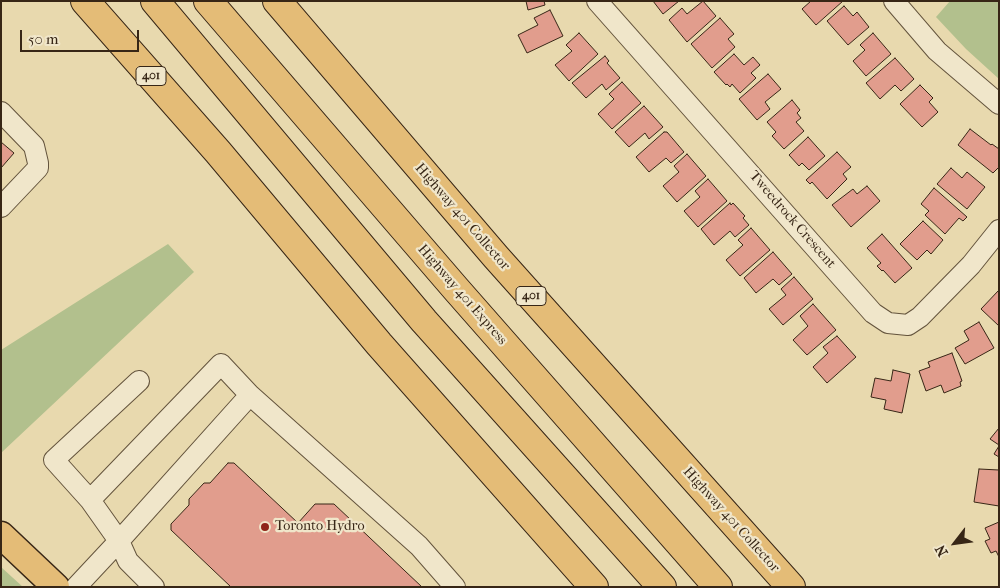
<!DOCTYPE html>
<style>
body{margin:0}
#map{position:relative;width:1000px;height:588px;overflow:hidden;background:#e8d9ae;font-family:"IM FELL French Canon",serif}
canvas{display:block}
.frame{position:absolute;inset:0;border:2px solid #372616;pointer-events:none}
.north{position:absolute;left:930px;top:518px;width:50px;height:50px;-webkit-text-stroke:4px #f0e6ca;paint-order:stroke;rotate:240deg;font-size:14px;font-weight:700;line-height:20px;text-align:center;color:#372616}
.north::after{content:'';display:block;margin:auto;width:18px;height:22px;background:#372616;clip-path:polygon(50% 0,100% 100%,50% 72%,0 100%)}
.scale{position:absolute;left:20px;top:30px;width:119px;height:22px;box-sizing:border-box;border:2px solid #372616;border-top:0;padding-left:6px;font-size:15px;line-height:18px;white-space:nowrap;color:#372616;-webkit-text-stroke:4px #f0e6ca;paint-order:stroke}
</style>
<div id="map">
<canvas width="1000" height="588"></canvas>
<div class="frame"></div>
<div class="north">N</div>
<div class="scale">50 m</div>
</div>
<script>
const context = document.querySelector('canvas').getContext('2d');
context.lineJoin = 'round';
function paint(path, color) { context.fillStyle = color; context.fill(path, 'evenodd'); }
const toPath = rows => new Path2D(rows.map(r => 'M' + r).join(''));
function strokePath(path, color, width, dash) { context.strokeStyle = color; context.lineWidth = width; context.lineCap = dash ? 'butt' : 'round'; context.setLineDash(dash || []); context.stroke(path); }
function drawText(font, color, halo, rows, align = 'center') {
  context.font = font + ' "IM FELL French Canon",serif'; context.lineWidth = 4.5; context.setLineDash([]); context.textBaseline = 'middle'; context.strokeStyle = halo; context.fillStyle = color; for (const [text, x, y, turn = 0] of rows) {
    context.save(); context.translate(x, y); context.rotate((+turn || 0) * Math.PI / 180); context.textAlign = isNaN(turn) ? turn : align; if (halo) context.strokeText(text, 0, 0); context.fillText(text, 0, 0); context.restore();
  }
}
const green = toPath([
 [950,1,999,1,999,79,966,49,936,17],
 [168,244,194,272,1,453,1,350],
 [1,567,23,587,1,587]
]);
const building = toPath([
 [526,1,544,1,545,5,528,10,526,1],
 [653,1,679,1,663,14,653,1],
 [703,1,716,16,687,42,669,20,682,8,687,14,703,1],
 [811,1,843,1,816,25,802,9,811,1],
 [844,6,853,16,857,12,869,27,848,45,827,21,844,6],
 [550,10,563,36,527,53,518,35,538,25,534,18,550,10],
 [720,18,734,34,728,39,735,47,712,68,691,44,720,18],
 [579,33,598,54,569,81,555,65,572,51,566,45,579,33],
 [873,33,891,54,866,76,853,61,865,50,860,45,873,33],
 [734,54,744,65,753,57,760,65,751,73,756,78,740,93,732,84,730,87,727,84,726,85,714,72,734,54],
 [605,56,609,61,607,63,620,78,606,90,602,84,586,98,572,83,605,56],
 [895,58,914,79,901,91,895,85,880,99,866,83,895,58],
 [768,74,781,89,765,102,770,109,757,120,739,99,768,74],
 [622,82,641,103,612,129,598,114,614,99,609,94,622,82],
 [920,85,933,98,929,102,938,112,922,127,900,104,920,85],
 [792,100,800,110,797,113,801,118,796,122,804,131,784,149,772,136,776,132,767,122,792,100],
 [644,106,663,127,649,139,645,133,629,147,615,132,644,106],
 [970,129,991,145,992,144,999,149,999,167,993,173,958,145,970,129],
 [664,132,667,132,684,152,671,163,666,158,649,172,636,157,664,132],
 [808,137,825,156,809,170,802,163,799,166,789,155,808,137],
 [1,142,14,153,1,168,1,142],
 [837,152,851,167,843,174,847,179,827,199,812,182,810,184,806,180,837,152],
 [687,154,706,176,677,202,663,186,679,172,674,166,687,154],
 [951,168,962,178,967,172,985,187,967,209,937,184,951,168],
 [708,179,727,201,698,227,684,211,700,197,695,191,708,179],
 [867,186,880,201,851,227,832,205,853,189,857,194,867,186],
 [934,188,967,217,963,221,959,218,945,234,925,215,929,211,921,204,934,188],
 [730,203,731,205,733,203,745,216,743,218,749,225,735,237,730,231,714,245,701,229,730,203],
 [923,221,943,240,931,254,927,250,917,260,900,244,923,221],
 [751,228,770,250,740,276,726,260,743,245,738,240,751,228],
 [882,234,912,268,895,283,883,270,882,271,877,266,881,263,867,248,882,234],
 [773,252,792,274,779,285,773,279,756,293,744,278,773,252],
 [794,277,813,299,783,325,769,309,786,295,781,289,794,277],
 [999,290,999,326,981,309,999,290],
 [813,304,836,330,807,355,793,340,808,326,800,316,813,304],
 [979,322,994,348,965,364,955,348,969,340,964,331,979,322],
 [837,336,856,357,827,383,813,367,828,353,823,347,837,336],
 [952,353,962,381,960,382,961,386,944,393,941,385,926,391,919,371,930,367,928,362,952,353],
 [893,370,910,374,902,413,884,409,886,400,871,397,875,378,891,381,893,370],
 [999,428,999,445,990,439,999,428],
 [999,446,999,457,994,454,999,446],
 [228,463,234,463,298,523,315,504,334,504,422,587,231,587,171,530,171,524,189,505,189,499,204,483,210,483,228,463],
 [979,469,999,470,999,506,974,502,979,469],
 [999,522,999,557,996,551,991,553,985,541,990,539,985,528,999,522]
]);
const minor = toPath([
 [597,1,873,313,888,323,908,325,920,317,971,265,999,230],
 [894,1,937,51,999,104],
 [1,112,34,146,38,163,38,168,1,207],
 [139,381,54,460,90,500,119,541,128,561,154,587],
 [90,500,221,364,250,395],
 [76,587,119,541,250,395,419,546,455,587]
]);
const major = toPath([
 [1,535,56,587]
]);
const highway = toPath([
 [85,1,218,152,379,344,594,587],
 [155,1,424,321,662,587],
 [208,1,456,289,718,587],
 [277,1,496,257,791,587]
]);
const markers = [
 [265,527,5,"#8f2418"]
];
const shields = [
 [151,76,30],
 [531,296,30]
];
const shieldNames = [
 ["401",151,76],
 ["401",531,296]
];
const streetNames = [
 ["Highway 401 Collector",462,217,49],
 ["Tweedrock Crescent",792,220,49],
 ["Highway 401 Express",462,295,49],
 ["Highway 401 Collector",731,520,48]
];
const poiNames = [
 ["Toronto Hydro",275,527]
];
paint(green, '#b2c08d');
paint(building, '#e19d8d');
strokePath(building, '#372616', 1);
strokePath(minor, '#63533c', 22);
strokePath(major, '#372616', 29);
strokePath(highway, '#372616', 30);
strokePath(minor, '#f0e6ca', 20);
strokePath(major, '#e4bc77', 26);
strokePath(highway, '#e4bc77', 28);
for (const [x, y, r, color] of markers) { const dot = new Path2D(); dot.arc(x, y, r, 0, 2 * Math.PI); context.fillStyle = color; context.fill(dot); strokePath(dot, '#f0e6ca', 2); }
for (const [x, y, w] of shields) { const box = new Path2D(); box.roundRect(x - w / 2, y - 9.5, w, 19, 4); context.fillStyle = '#f0e6ca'; context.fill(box); strokePath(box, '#372616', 1); }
drawText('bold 12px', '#372616', null, shieldNames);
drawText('14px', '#372616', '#f0e6ca', streetNames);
drawText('14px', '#372616', '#f0e6ca', poiNames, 'left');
</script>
